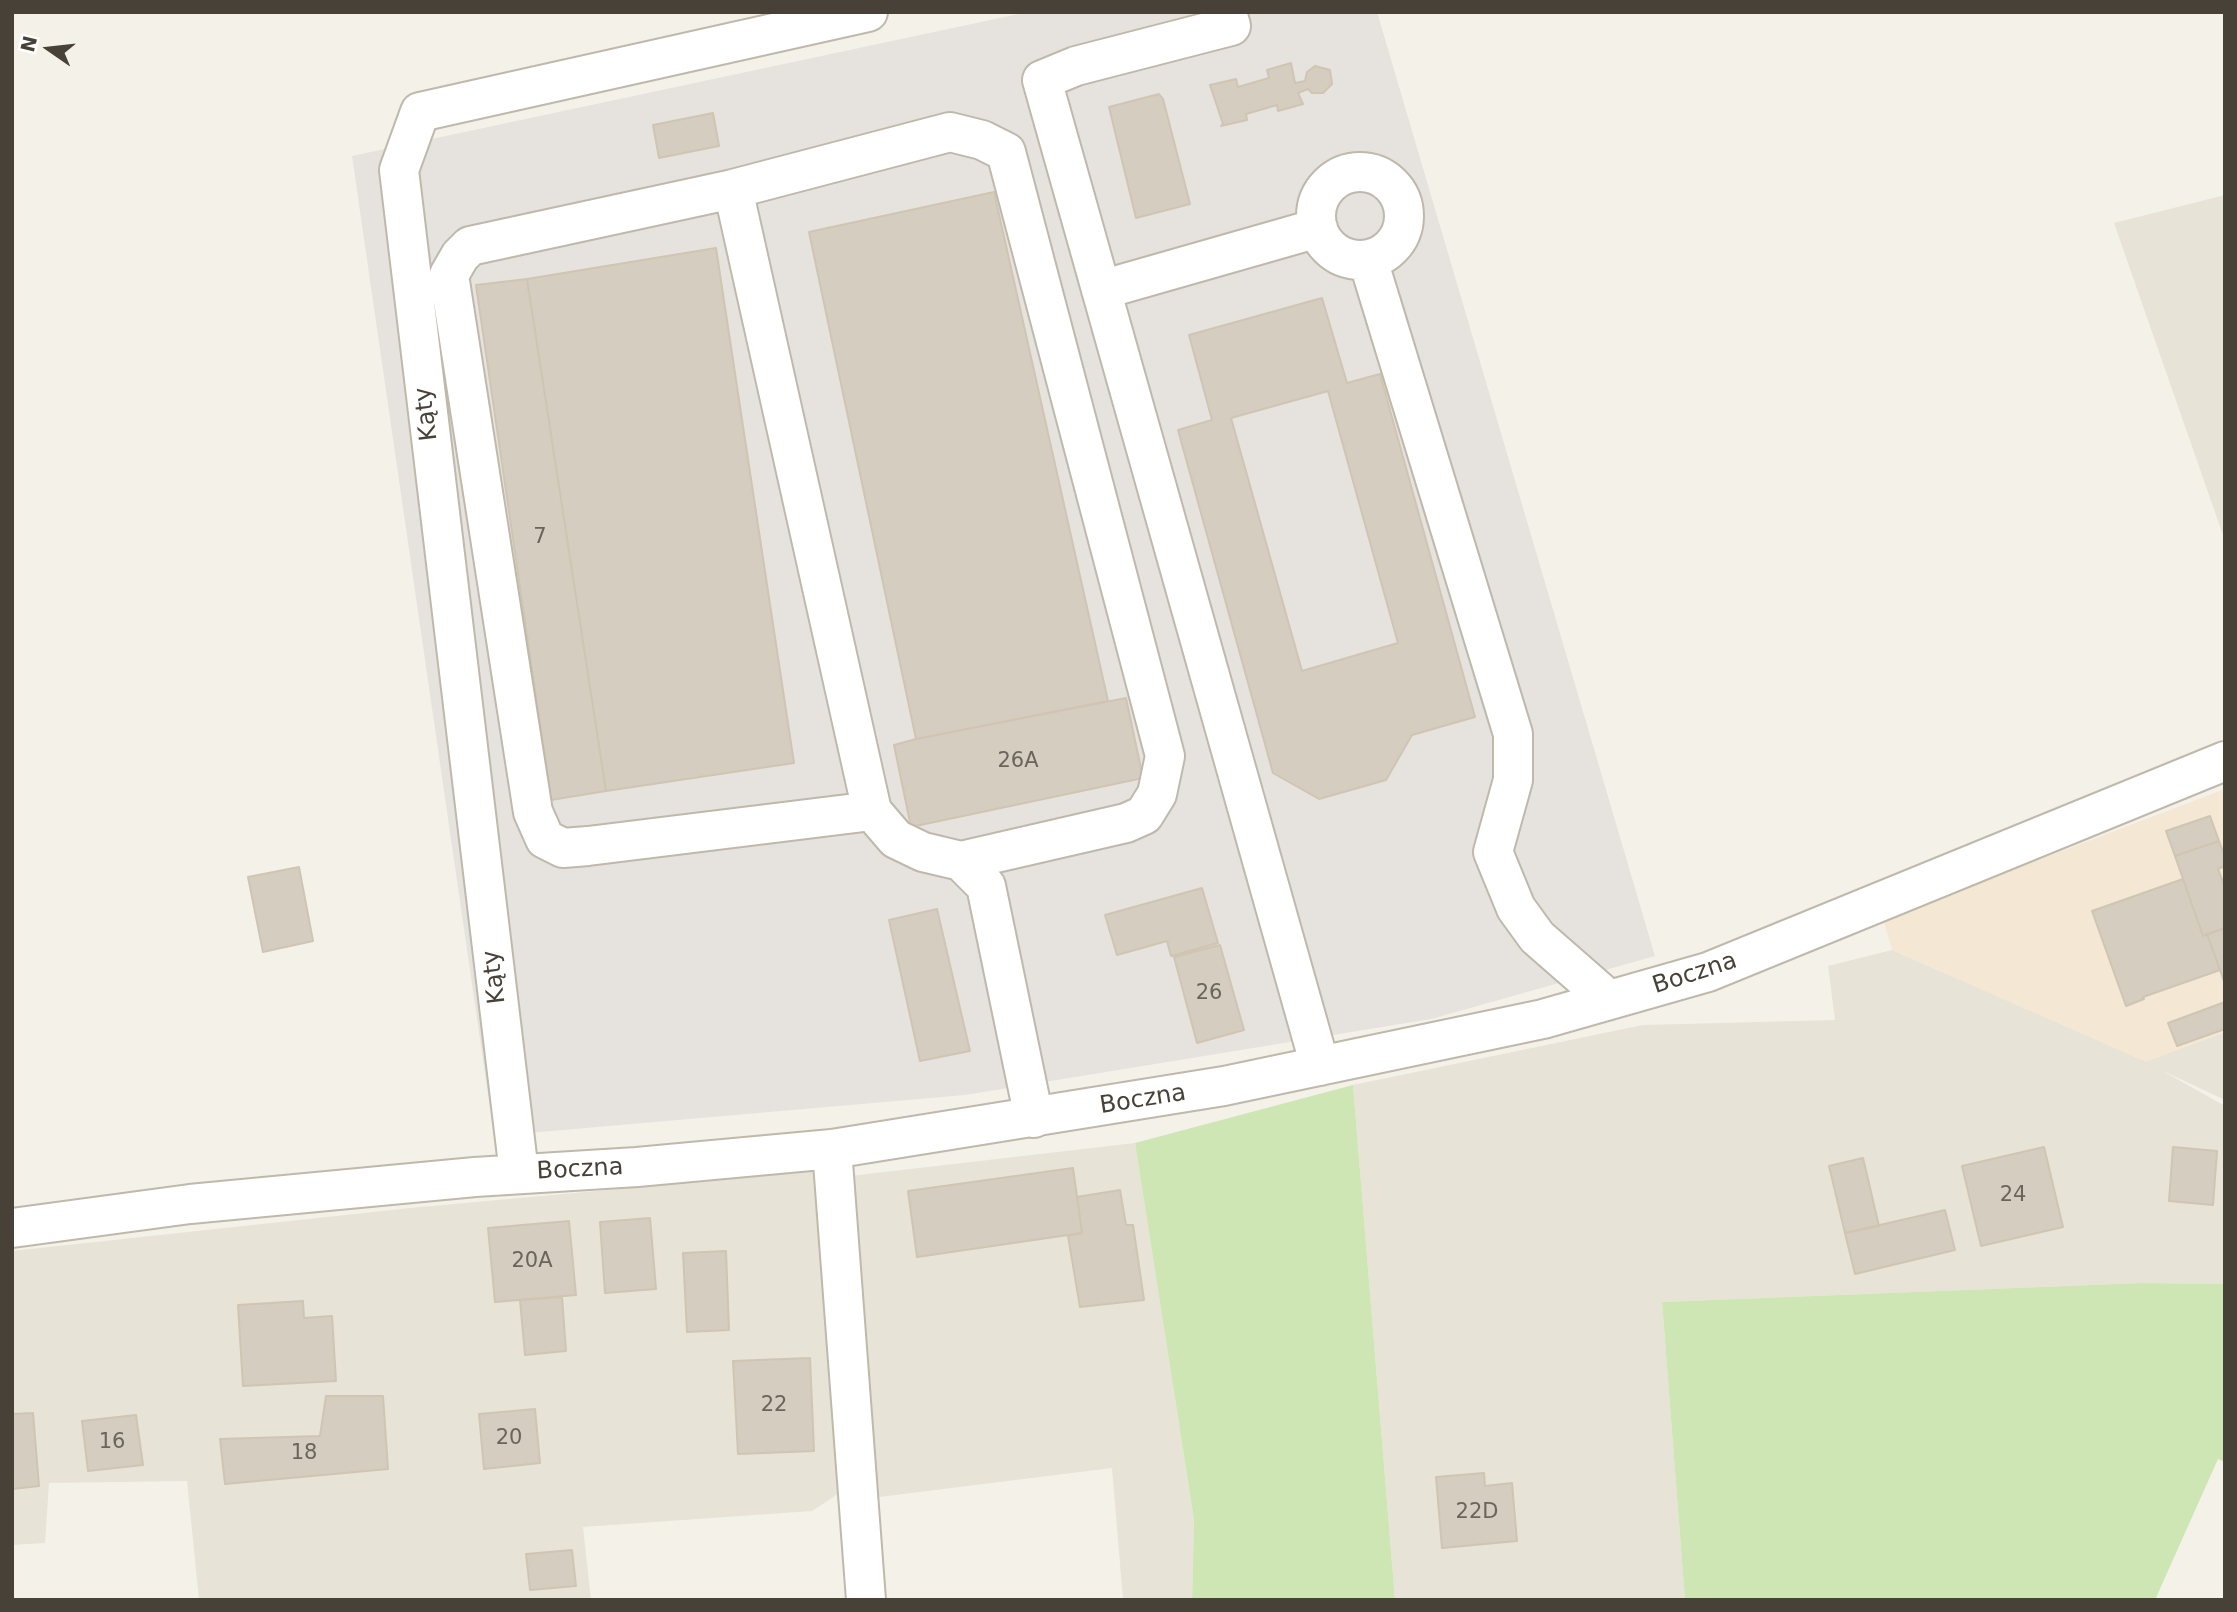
<!DOCTYPE html>
<meta charset="utf-8">
<style>
body{margin:0}
#map{position:relative;width:2237px;height:1612px;overflow:hidden;background:#f4f1e9;font-family:"DejaVu Sans",sans-serif}
canvas{display:block}
.frame{position:absolute;inset:0;border:14px solid #474138;pointer-events:none}
.north{position:absolute;left:14px;top:14px;width:70px;height:70px;-webkit-text-stroke:5px #fff;paint-order:stroke;rotate:284deg;font-size:19px;font-weight:700;line-height:28px;text-align:center;color:#474138}
.north::after{content:'';display:block;margin:auto;width:24px;height:32px;background:#474138;clip-path:polygon(50% 0,100% 100%,50% 72%,0 100%)}
</style>
<div id="map">
<canvas width="2237" height="1612"></canvas>
<div class="frame"></div>
<div class="north">N</div>
</div>
<script>
const context = document.querySelector('canvas').getContext('2d');
context.lineJoin = 'round';
function paint(path, color) { context.fillStyle = color; context.fill(path, 'evenodd'); }
const toPath = rows => new Path2D(rows.map(r => 'M' + r).join(''));
function strokePath(path, color, width, dash) { context.strokeStyle = color; context.lineWidth = width; context.lineCap = dash ? 'butt' : 'round'; context.setLineDash(dash || []); context.stroke(path); }
function drawText(font, color, halo, rows, align = 'center') {
  context.font = font + ' "DejaVu Sans",sans-serif'; context.lineWidth = 7; context.setLineDash([]); context.textBaseline = 'middle'; context.strokeStyle = halo; context.fillStyle = color; for (const [text, x, y, turn = 0] of rows) {
    context.save(); context.translate(x, y); context.rotate((+turn || 0) * Math.PI / 180); context.textAlign = isNaN(turn) ? turn : align; if (halo) context.strokeText(text, 0, 0); context.fillText(text, 0, 0); context.restore();
  }
}
const residential = toPath([
 [2225,195,2225,541,2114,223],
 [1892,950,2146,1061,2225,1032,2225,1100,2161,1070,2225,1106,2225,1284,2141,1283,1662,1302,1685,1600,1395,1600,1353,1085,1643,1025,1835,1020,1828,966],
 [1135,1143,1194,1520,1192,1600,1123,1600,1112,1468,871,1498,850,1176],
 [816,1171,841,1492,812,1511,583,1527,591,1600,199,1600,187,1481,49,1483,45,1543,12,1545,12,1251,410,1208]
]);
const commercial = toPath([
 [2225,789,2225,1032,2146,1062,1892,950,1883,919]
]);
const industrial = toPath([
 [1028,12,1377,12,1655,956,1431,1019,965,1095,494,1136,352,156]
]);
const green = toPath([
 [1353,1085,1395,1600,1192,1600,1194,1520,1135,1143],
 [2141,1283,2225,1284,2225,1462,2218,1459,2155,1600,1685,1600,1662,1302]
]);
const building = toPath([
 [1291,63,1295,83,1305,81,1307,72,1315,66,1330,70,1332,84,1323,93,1312,93,1308,89,1298,93,1303,104,1278,111,1277,105,1246,114,1247,120,1221,126,1223,124,1210,85,1236,79,1238,87,1269,78,1267,70,1291,63],
 [1159,94,1163,99,1190,204,1136,218,1109,107,1159,94],
 [713,113,719,146,659,158,653,125,713,113],
 [994,192,1108,701,916,739,809,232,994,192],
 [716,248,794,763,606,791,527,279,716,248],
 [527,279,606,791,551,800,476,285,527,279],
 [1322,298,1347,383,1380,374,1475,717,1412,735,1386,780,1319,799,1273,773,1178,430,1212,420,1189,335,1322,298],
 [1328,391,1398,643,1302,671,1231,418,1328,391],
 [1126,698,1143,778,911,827,894,745,916,739,1126,698],
 [2210,816,2219,841,2175,856,2166,831,2210,816],
 [2219,841,2225,857,2225,866,2218,869,2225,887,2225,928,2203,936,2175,856,2219,841],
 [299,867,313,941,263,952,248,877,299,867],
 [2183,879,2203,936,2207,934,2220,970,2143,997,2144,999,2126,1006,2092,911,2183,879],
 [1202,888,1218,943,1171,956,1167,941,1117,955,1105,915,1202,888],
 [937,909,970,1051,920,1061,889,920,937,909],
 [2225,928,2225,984,2207,934,2225,928],
 [1220,945,1244,1030,1197,1043,1174,957,1220,945],
 [2225,1002,2225,1029,2177,1046,2168,1023,2225,1002],
 [2044,1147,2063,1227,1981,1246,1962,1166,2044,1147],
 [2173,1147,2217,1151,2213,1205,2169,1201,2173,1147],
 [1863,1158,1879,1226,1845,1233,1829,1166,1863,1158],
 [1073,1168,1082,1233,917,1257,908,1191,1073,1168],
 [1120,1190,1126,1225,1133,1225,1144,1300,1080,1307,1068,1236,1082,1233,1077,1197,1120,1190],
 [1945,1210,1955,1250,1855,1274,1845,1233,1945,1210],
 [650,1218,656,1289,605,1293,600,1222,650,1218],
 [569,1221,576,1295,495,1302,488,1228,569,1221],
 [726,1251,729,1330,687,1332,683,1253,726,1251],
 [562,1297,566,1351,525,1355,520,1300,562,1297],
 [303,1301,304,1318,332,1316,336,1381,243,1386,238,1305,303,1301],
 [810,1358,814,1451,738,1454,733,1361,810,1358],
 [326,1396,383,1396,388,1469,225,1484,220,1439,320,1436,326,1396],
 [535,1409,540,1463,484,1469,479,1414,535,1409],
 [33,1413,39,1486,12,1489,12,1414,33,1413],
 [136,1415,143,1465,88,1471,82,1421,136,1415],
 [1484,1473,1485,1486,1512,1483,1517,1541,1442,1548,1436,1477,1484,1473],
 [572,1550,576,1586,530,1590,526,1554,572,1550]
]);
const minor = toPath([
 [1227,12,1231,26,1076,66,1042,80,1320,1066],
 '1316 216a44 44 0 1 1 88 0a44 44 0 1 1-88 0Z',
 [733,189,950,132,982,140,1006,152,1165,756,1157,794,1144,815,1126,823,961,861],
 [1368,260,1513,734,1513,780,1493,852,1516,908,1537,937,1609,1000],
 [1101,290,1318,228],
 [872,811,588,846,563,848,545,839,533,812,449,275,460,256,470,246,733,189,872,811,896,839,923,852,961,861,986,886,1034,1118],
 [832,1149,866,1600],
 [519,1173,399,170,420,112,868,12],
 [12,1228,190,1204,475,1177,637,1167,832,1149,1224,1086,1543,1019,1708,972,2225,761]
]);
const numberNames = [
 ["7",540,538],
 ["26A",1018,762],
 ["26",1209,994],
 ["24",2013,1196],
 ["20A",532,1262],
 ["22",774,1406],
 ["20",509,1439],
 ["16",112,1443],
 ["18",304,1454],
 ["22D",1477,1513]
];
const streetNames = [
 ["Kąty",427,414,-97],
 ["Boczna",1695,974,-18],
 ["Kąty",495,977,-97],
 ["Boczna",1143,1100,-9],
 ["Boczna",580,1170,-3]
];
paint(residential, '#e7e3d7');
paint(commercial, '#f4e8d5');
paint(industrial, '#e6e2dd');
paint(green, '#cee6b4');
paint(building, '#d5cdbf');
strokePath(building, '#cfc5b2', 2);
strokePath(minor, '#bfb9ac', 42);
strokePath(minor, '#fff', 38);
drawText('21px', '#6a645a', null, numberNames);
drawText('24px', '#474138', '#fff', streetNames);
</script>
